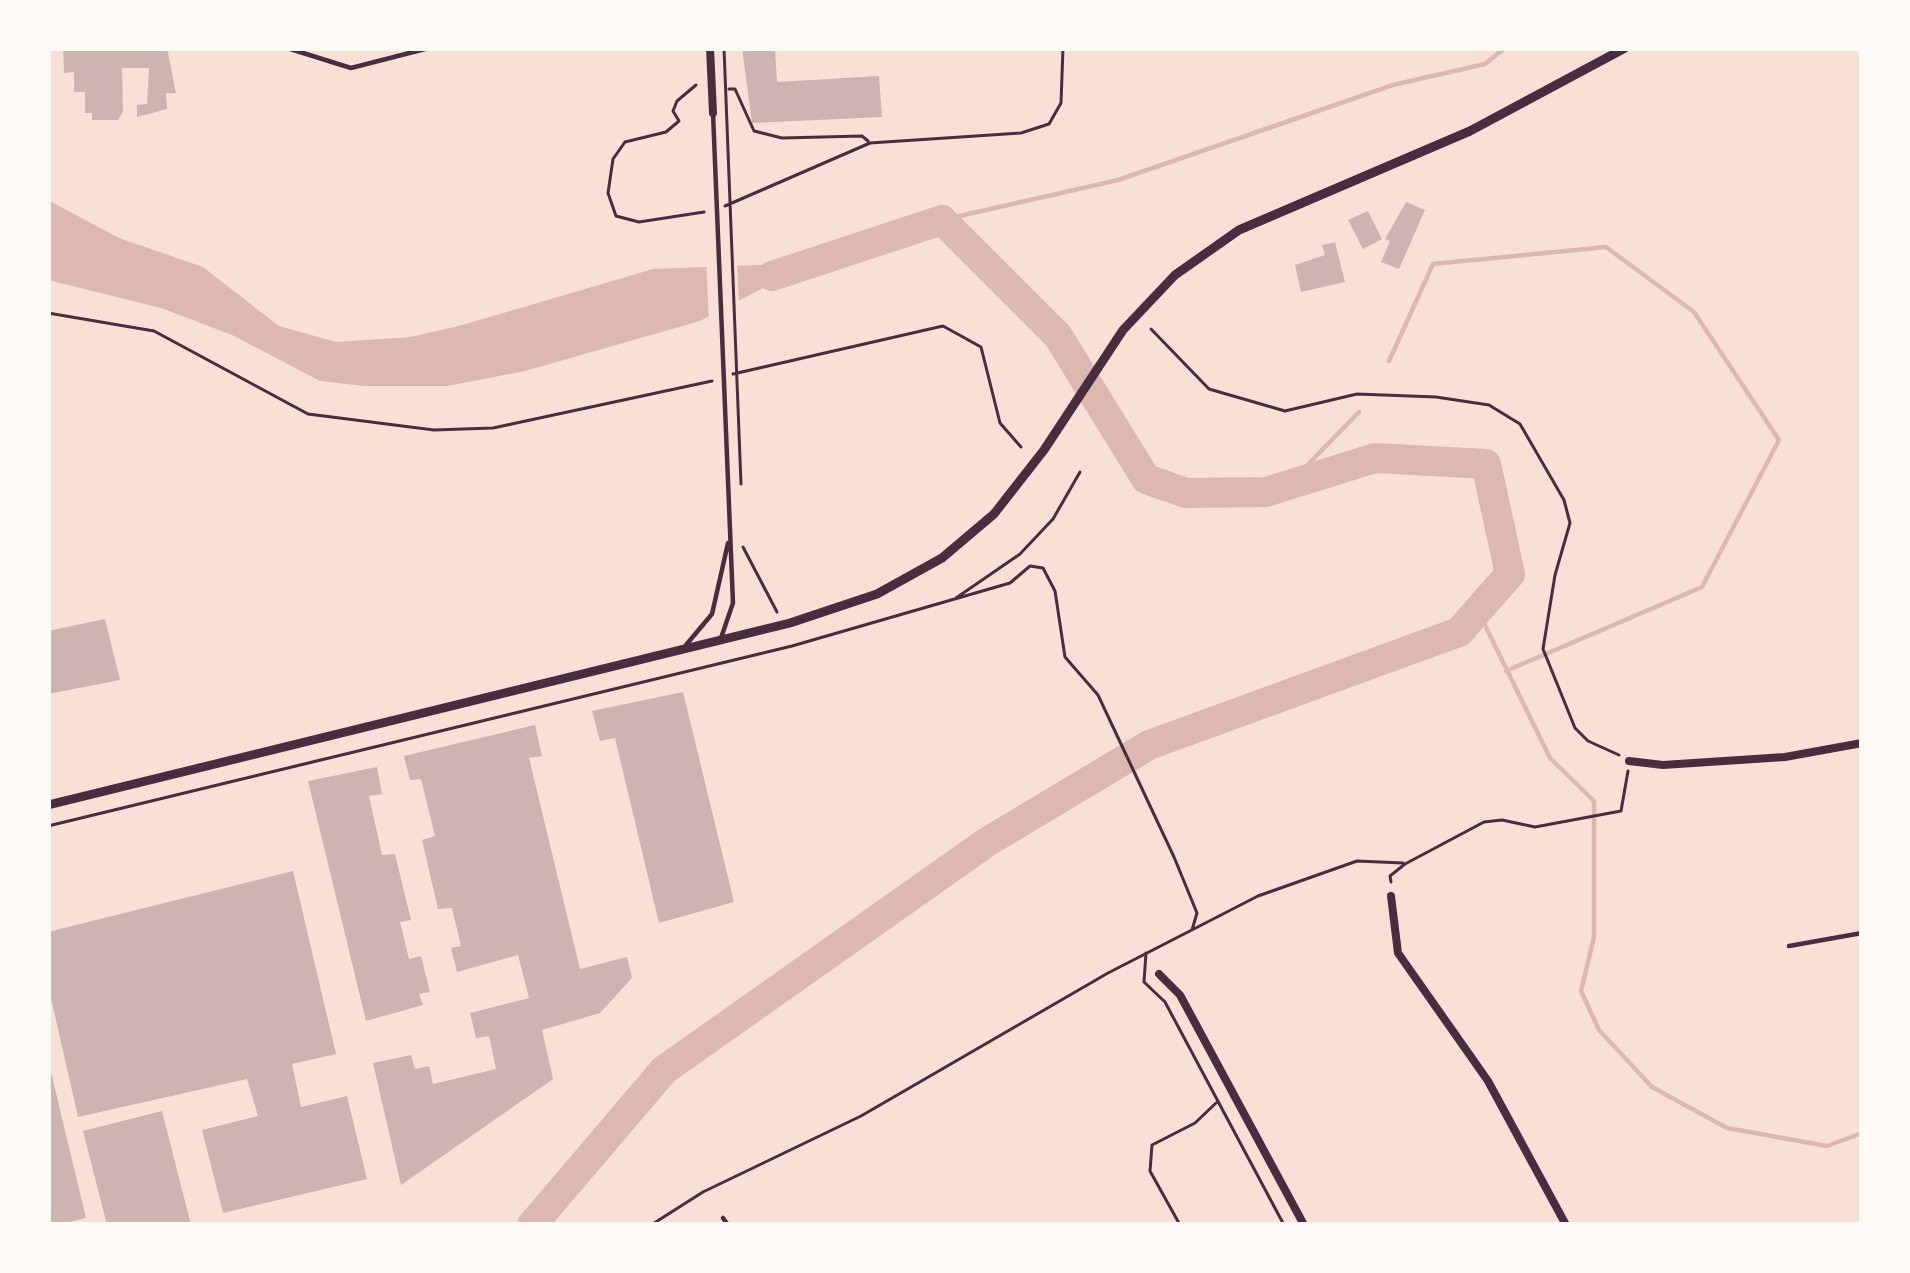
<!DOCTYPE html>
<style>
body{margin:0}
#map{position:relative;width:1910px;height:1273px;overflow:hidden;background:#f7e1d7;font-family:"Fira Sans",sans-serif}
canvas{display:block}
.frame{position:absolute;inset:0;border:51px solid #fffaf5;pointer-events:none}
</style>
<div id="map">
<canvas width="1910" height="1273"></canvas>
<div class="frame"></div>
</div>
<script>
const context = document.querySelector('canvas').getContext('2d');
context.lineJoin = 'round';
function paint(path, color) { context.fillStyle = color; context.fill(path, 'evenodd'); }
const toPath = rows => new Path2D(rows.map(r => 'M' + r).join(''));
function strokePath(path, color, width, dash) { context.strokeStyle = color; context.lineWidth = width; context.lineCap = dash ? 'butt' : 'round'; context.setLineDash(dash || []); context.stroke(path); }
const water = toPath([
 [48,200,119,238,203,267,279,326,336,342,410,337,459,326,653,269,811,263,700,321,525,371,447,386,364,386,320,381,232,335,161,308,48,280]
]);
const pier = toPath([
 [737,257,739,307,709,323,706,258]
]);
const stream = toPath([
 [942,220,1118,180,1393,85,1485,64,1505,48],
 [1389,361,1433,264,1606,247,1694,312,1779,440,1702,587,1506,671],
 [1287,486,1359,412],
 [1478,611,1550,758,1594,801,1594,937,1581,991,1599,1030,1652,1087,1727,1128,1827,1146,1862,1133]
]);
const river = toPath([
 [532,1225,664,1070,987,842,1149,745,1459,632,1510,574,1486,464,1375,458,1266,492,1186,493,1146,479,1058,336,942,220,772,276]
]);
const building = toPath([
 [63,48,167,48,176,93,166,93,167,109,137,117,137,105,147,104,149,68,122,68,123,112,118,120,92,120,92,113,85,113,85,92,74,92,74,72,64,73],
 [742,48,775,48,777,82,879,76,882,117,752,123],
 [1406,202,1425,210,1399,269,1381,262,1390,241,1385,239],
 [1368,211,1382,239,1363,249,1348,220],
 [1335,242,1345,282,1301,292,1295,265,1325,255,1322,245],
 [105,619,120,680,48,694,48,631],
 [683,692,734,902,659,923,615,738,600,741,592,711],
 [535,725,542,756,529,758,580,969,627,957,632,978,600,1013,542,1030,553,1079,401,1185,373,1063,411,1055,415,1069,429,1066,433,1084,496,1069,489,1036,476,1038,470,1013,529,998,518,955,457,972,451,948,461,946,452,908,438,909,422,840,435,836,421,779,410,780,404,756],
 [377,767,382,794,369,796,382,855,395,854,411,920,400,922,409,959,421,956,430,992,419,994,423,1005,366,1021,308,781],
 [293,871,336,1054,292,1064,301,1107,347,1096,367,1179,223,1213,202,1130,258,1116,247,1079,78,1117,48,985,48,932],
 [50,1068,86,1218,57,1225,48,1225],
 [162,1111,191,1225,107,1225,83,1131]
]);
const path = toPath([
 [724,48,741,484],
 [696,85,677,101,673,111,679,121,666,132,625,142,613,159,608,193,616,216,639,222,704,212],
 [729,89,735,89,754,131,782,138,862,136,868,141],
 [725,206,870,143,1021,133,1049,124,1061,103,1063,48],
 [48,313,154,331,308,414,434,430,493,428,712,381],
 [1151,329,1209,389,1285,411,1357,394,1436,397,1489,405,1520,424,1564,500,1570,523,1555,575,1543,649,1575,728,1588,741,1619,755],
 [733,374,943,326,981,347,1000,423,1021,447],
 [743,547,777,612],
 [956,598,1020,554,1053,519,1080,472],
 [48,826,792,646,1010,583,1030,566,1043,568,1055,591,1065,657,1098,695,1174,857,1197,913,1192,930],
 [1391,882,1390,876,1405,864,1484,822,1502,820,1535,827,1621,811,1628,771],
 [1146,953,1144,982,1165,1002,1284,1225],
 [651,1225,703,1192,861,1116,1108,973,1258,896,1357,861,1403,863],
 [1180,1225,1150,1171,1152,1145,1195,1123,1216,1103]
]);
const service = toPath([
 [287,48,351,68,429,48],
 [713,113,733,603,721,638],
 [686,645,712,614,728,543],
 [1789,946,1862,933],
 [723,1218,728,1225]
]);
const minor = toPath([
 [710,48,713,113],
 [1629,761,1663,765,1785,757,1862,743],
 [1391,896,1398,953,1488,1081,1566,1225],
 [1159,974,1180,995,1304,1225]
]);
const tertiary = toPath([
 [48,805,790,623,877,594,942,558,994,514,1044,450,1123,330,1175,275,1239,230,1470,131,1625,48]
]);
paint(water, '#dcb8b0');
paint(pier, '#f7e1d7');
strokePath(stream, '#dcb8b0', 4.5);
strokePath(river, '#dcb8b0', 30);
paint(building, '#ccb4b1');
strokePath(path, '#4a2c40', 3);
strokePath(service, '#4a2c40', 4.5);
strokePath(minor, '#4a2c40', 8);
strokePath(tertiary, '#4a2c40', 9);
</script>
